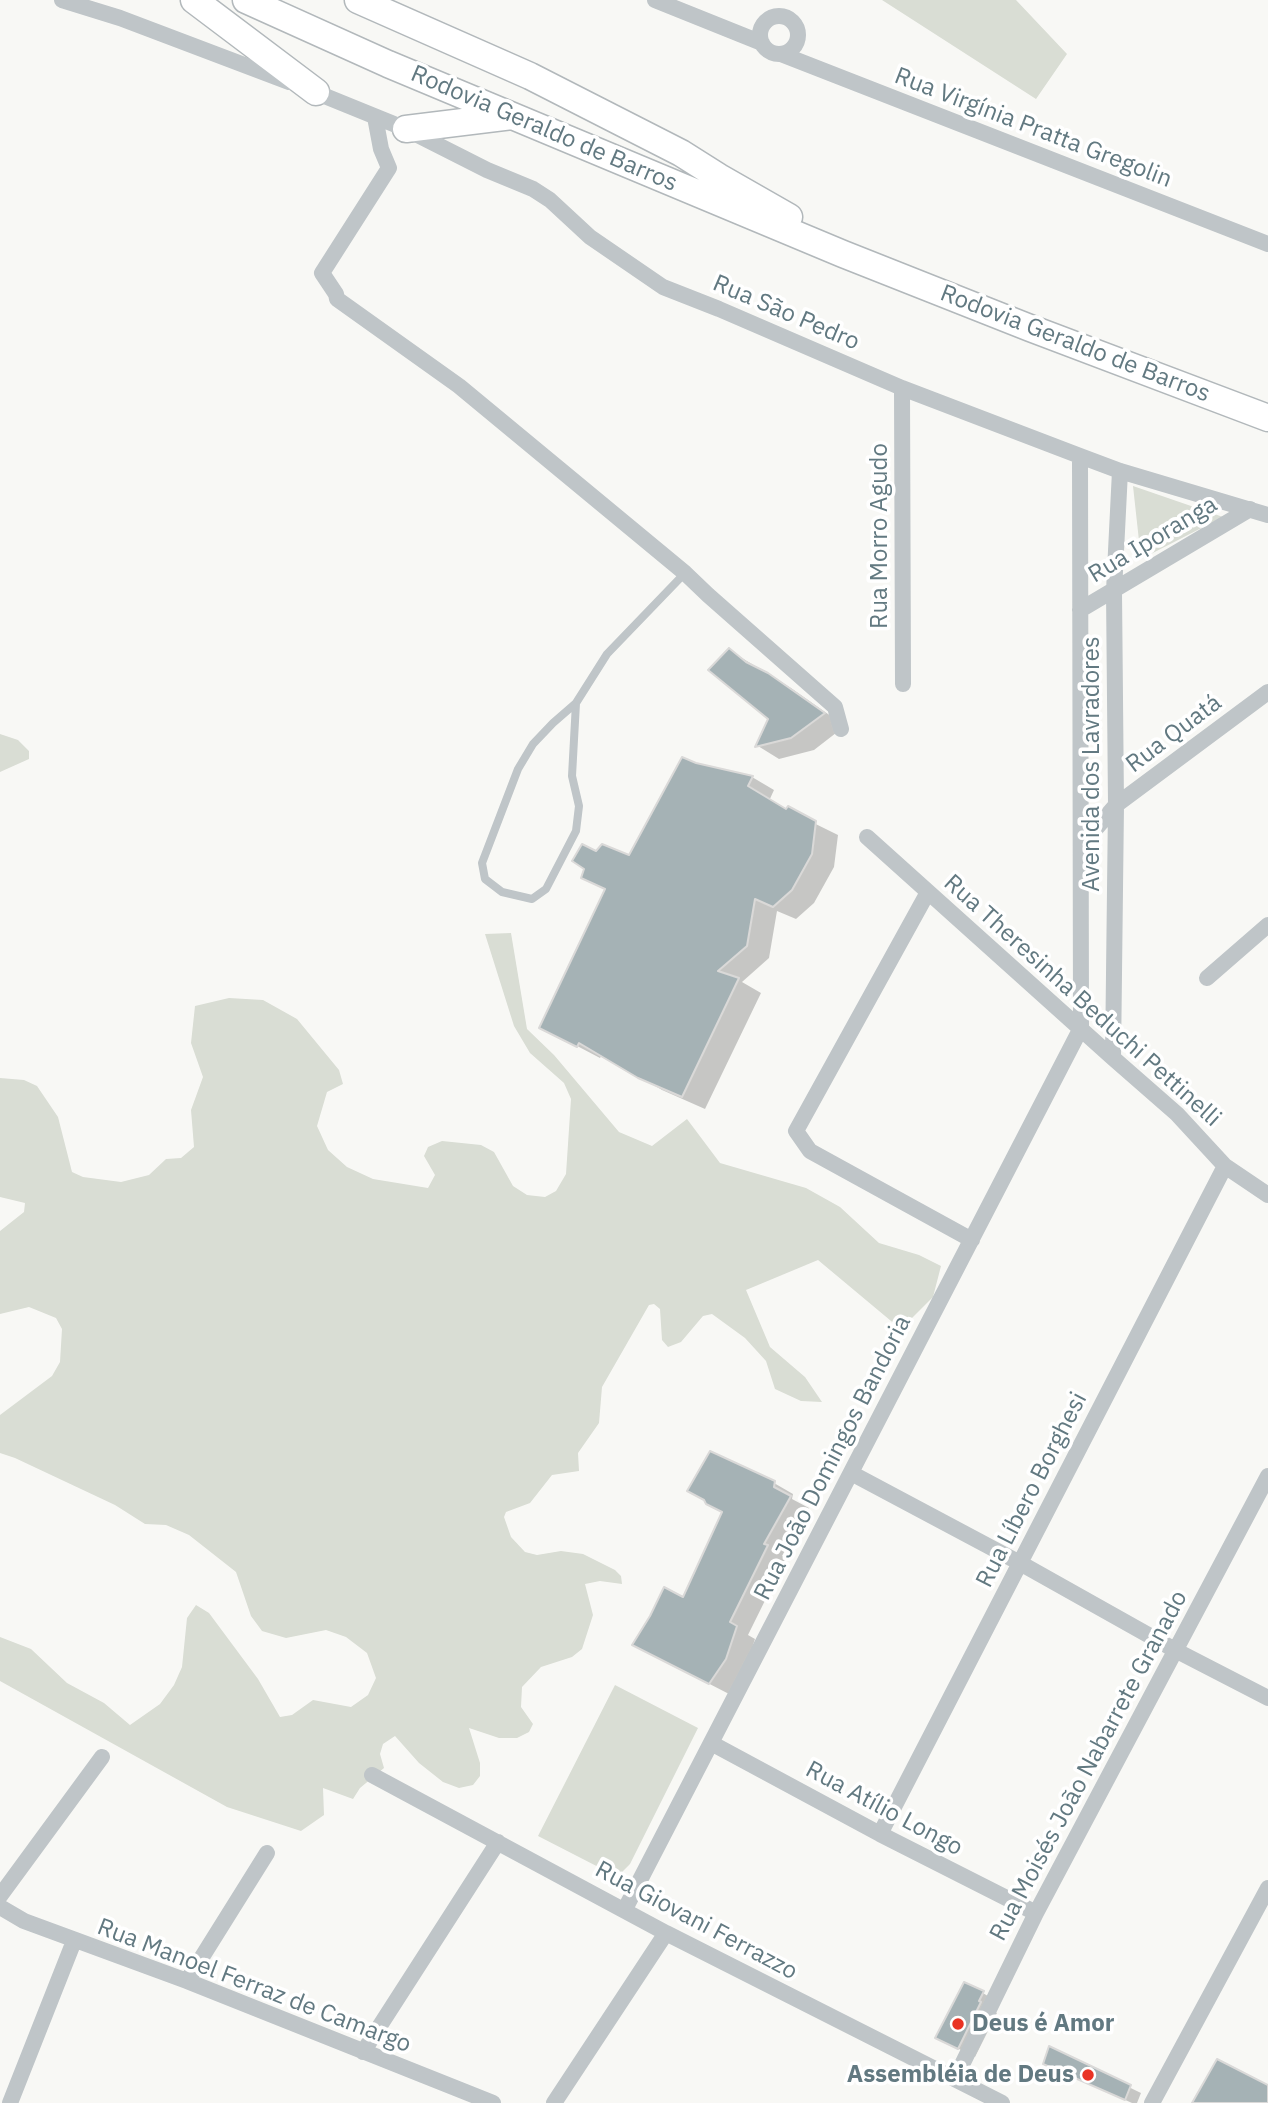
<!DOCTYPE html>
<meta charset="utf-8">
<style>
body{margin:0}
canvas{display:block;background:#f8f8f5}
</style>
<canvas width="1268" height="2103"></canvas>
<script>
const context = document.querySelector('canvas').getContext('2d');
context.lineJoin = 'round';
function paint(path, color) { context.fillStyle = color; context.fill(path, 'evenodd'); }
const toPath = rows => new Path2D(rows.map(r => 'M' + r).join(''));
function strokePath(path, color, width, dash) { context.strokeStyle = color; context.lineWidth = width; context.lineCap = dash ? 'butt' : 'round'; context.setLineDash(dash || []); context.stroke(path); }
function drawText(font, color, halo, rows, align = 'center') {
  context.font = font + ' "IBM Plex Sans",sans-serif'; context.lineWidth = 7; context.setLineDash([]); context.textBaseline = 'middle'; context.strokeStyle = halo; context.fillStyle = color; for (const [text, x, y, turn = 0] of rows) {
    context.save(); context.translate(x, y); context.rotate((+turn || 0) * Math.PI / 180); context.textAlign = isNaN(turn) ? turn : align; if (halo) context.strokeText(text, 0, 0); context.fillText(text, 0, 0); context.restore();
  }
}
const green = toPath([
 [882,0,1016,0,1067,54,1036,99],
 [1133,486,1223,517,1141,559],
 [0,734,18,740,29,751,29,759,0,772],
 [511,933,527,1029,554,1055,619,1132,652,1146,687,1119,720,1163,806,1188,840,1207,879,1243,919,1255,941,1266,933,1297,911,1319,897,1326,818,1260,746,1290,770,1347,805,1377,822,1402,801,1401,775,1389,766,1361,745,1338,712,1314,703,1316,681,1342,668,1347,662,1340,660,1309,654,1304,649,1305,602,1387,599,1423,578,1453,579,1471,552,1475,530,1503,506,1512,504,1517,511,1537,525,1552,537,1555,561,1551,583,1554,615,1570,621,1576,622,1584,600,1581,585,1584,593,1615,582,1649,572,1657,541,1667,522,1687,521,1707,533,1724,529,1732,517,1738,499,1738,469,1728,480,1763,480,1776,473,1785,459,1788,443,1782,419,1763,395,1736,383,1744,380,1754,384,1768,360,1788,353,1799,323,1788,324,1815,301,1831,227,1807,0,1681,0,1637,31,1649,67,1683,104,1703,130,1725,160,1704,174,1685,182,1667,187,1618,196,1605,209,1613,258,1679,280,1717,292,1715,313,1700,351,1707,368,1695,376,1678,367,1653,346,1637,326,1630,286,1638,262,1631,251,1616,236,1572,189,1535,166,1525,145,1524,115,1505,15,1458,0,1453,0,1415,52,1376,60,1362,62,1329,56,1318,29,1307,0,1314,0,1231,24,1212,25,1203,0,1197,0,1078,24,1080,37,1086,58,1117,72,1172,83,1177,121,1182,149,1175,166,1159,181,1158,194,1147,191,1110,203,1077,191,1043,195,1006,229,998,263,1000,297,1019,339,1070,343,1084,327,1092,317,1126,328,1150,347,1167,373,1179,428,1188,435,1175,424,1156,428,1147,442,1141,481,1145,494,1152,513,1186,527,1195,545,1197,556,1191,566,1174,571,1099,564,1083,530,1053,514,1026,485,934],
 [615,1685,698,1728,630,1864,621,1873,612,1874,538,1836]
]);
const shadow = toPath([
 [729,650,791,688,845,726,814,750,779,759,758,746,771,719],
 [696,765,752,777,774,790,769,801,838,835,834,867,814,903,796,919,777,911,769,958,742,982,761,993,705,1109,662,1090,602,1055,600,1058,541,1027,606,890,583,877,597,853,629,857],
 [774,1483,793,1494,792,1499,809,1508,782,1556,786,1558,748,1635,755,1639,745,1670,729,1694,634,1645,683,1600],
 [983,1993,999,2003,995,2012,997,2013,975,2057,937,2038],
 [1050,2049,1141,2093,1137,2103,1132,2103,1056,2069]
]);
const building = toPath([
 [729,648,746,662,768,673,825,713,791,738,755,747,768,719,708,670,729,648],
 [682,757,696,763,753,776,748,786,786,809,788,806,816,821,812,854,792,890,773,907,755,899,747,946,718,971,739,978,682,1097,638,1078,579,1043,577,1047,539,1028,605,889,581,878,584,869,572,861,582,844,596,851,602,844,629,855,682,757],
 [710,1451,775,1481,774,1487,791,1496,764,1544,768,1545,730,1622,737,1626,726,1659,709,1684,632,1645,650,1616,664,1587,683,1597,722,1512,706,1504,704,1500,687,1491,710,1451],
 [964,1982,984,1991,979,2001,981,2002,958,2049,935,2038,964,1982],
 [1049,2046,1131,2085,1125,2100,1043,2064,1049,2046],
 [1217,2059,1268,2085,1268,2103,1192,2103,1217,2059]
]);
const service = toPath([
 [576,703,572,776,579,806,576,831,546,889,532,899,502,892,485,879,482,863,518,769,533,744,553,723,576,703,607,654,685,573]
]);
const minor = toPath([
 [62,0,120,18,289,82],
 [655,0,762,43],
 '760 35a19 19 0 1 1 38 0a19 19 0 1 1-38 0Z',
 [781,54,1268,244],
 [310,90,406,129,487,170,533,189,550,200,590,237,663,287,719,309,902,388,1080,456,1120,471,1268,515],
 [375,117,381,149,389,168,322,273,336,294,337,299,459,386,685,573,708,595,835,707,841,729],
 [902,388,903,684],
 [1080,610,1250,509],
 [867,837,1113,1058,1177,1114,1225,1166,1268,1195],
 [1081,846,1116,805,1268,692],
 [928,892,796,1131,810,1151,972,1240],
 [1207,978,1268,925],
 [1113,1058,1116,805,1114,591,1120,471],
 [851,1473,1020,1563,1175,1650,1268,1698],
 [711,1743,880,1834,1036,1913],
 [372,1775,666,1933,1002,2103],
 [880,1834,1225,1166],
 [0,1896,102,1757],
 [0,1907,24,1921,187,1981,493,2103],
 [625,1909,1081,1028,1080,456],
 [187,1981,267,1853],
 [363,2052,498,1842],
 [955,2079,1036,1913,1268,1476],
 [10,2103,74,1941],
 [554,2103,666,1933],
 [1152,2103,1268,1888]
]);
const trunk = toPath([
 [194,0,316,92],
 [246,0,388,64,843,254,1030,328,1268,418],
 [358,0,530,76,681,153,719,177,789,217],
 [406,129,512,116]
]);
const markers = [
 [958,2024,7,"#e93324"],
 [1088,2075,7,"#e93324"]
];
const streetNames = [
 ["Rua Virgínia Pratta Gregolin",1033,128,21],
 ["Rodovia Geraldo de Barros",544,129,23],
 ["Rua São Pedro",786,313,23],
 ["Rodovia Geraldo de Barros",1075,344,21],
 ["Rua Morro Agudo",880,536,-90],
 ["Rua Iporanga",1153,540,-31],
 ["Rua Quatá",1174,734,-37],
 ["Avenida dos Lavradores",1092,764,-90],
 ["Rua Theresinha Beduchi Pettinelli",1082,1001,42],
 ["Rua João Domingos Bandoria",833,1458,-63],
 ["Rua Líbero Borghesi",1032,1490,-63],
 ["Rua Moisés João Nabarrete Granado",1089,1766,-62],
 ["Rua Atílio Longo",884,1809,28],
 ["Rua Giovani Ferrazzo",696,1921,28],
 ["Rua Manoel Ferraz de Camargo",254,1986,21]
];
const poiNames = [
 ["Deus é Amor",972,2024],
 ["Assembléia de Deus",1074,2075,"right"]
];
paint(green, '#d9ddd4');
paint(shadow, '#0003');
paint(building, '#a5b2b5');
strokePath(building, '#dad9d8', 2);
strokePath(trunk, '#b2b8bb', 29);
strokePath(service, '#bfc5c8', 8);
strokePath(minor, '#bfc5c8', 16);
strokePath(trunk, '#fff', 26);
for (const [x, y, r, color] of markers) { const dot = new Path2D(); dot.arc(x, y, r, 0, 2 * Math.PI); context.fillStyle = color; context.fill(dot); strokePath(dot, '#fff', 2.5); }
drawText('24px', '#627981', '#fff', streetNames);
drawText('bold 24px', '#627981', '#fff', poiNames, 'left');
</script>
